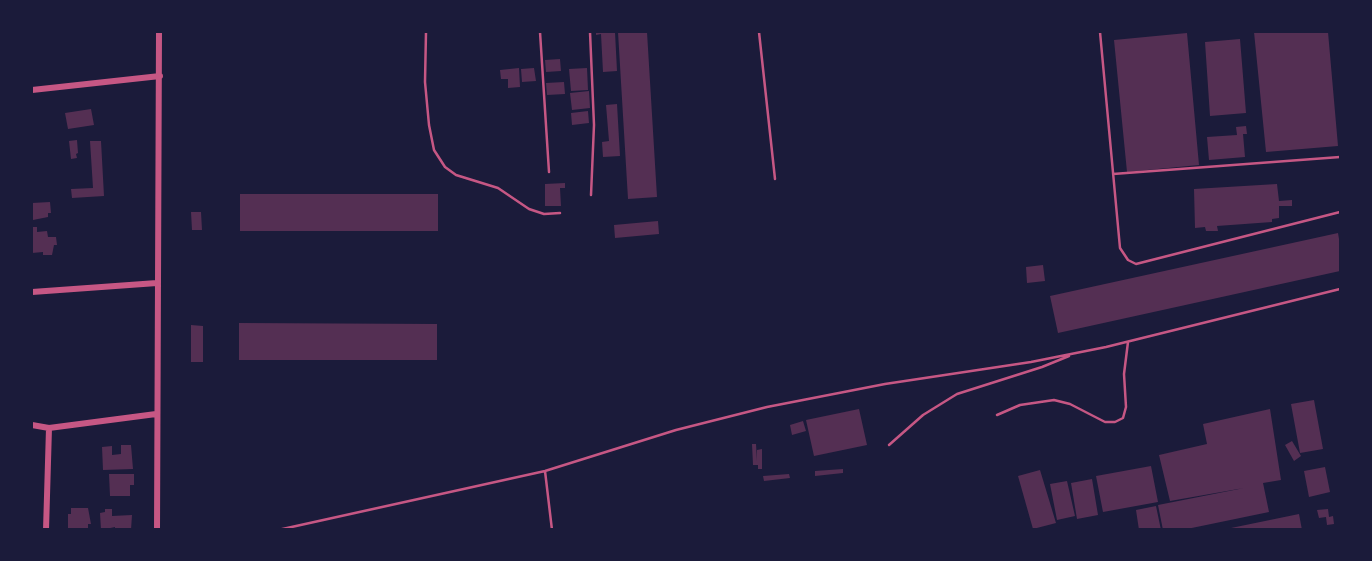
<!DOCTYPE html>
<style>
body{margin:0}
#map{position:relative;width:1372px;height:561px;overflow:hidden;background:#1b1b3a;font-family:"Archivo Narrow",sans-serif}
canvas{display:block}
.frame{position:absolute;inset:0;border:33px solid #1b1b3a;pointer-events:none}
</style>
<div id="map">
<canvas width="1372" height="561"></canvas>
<div class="frame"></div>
</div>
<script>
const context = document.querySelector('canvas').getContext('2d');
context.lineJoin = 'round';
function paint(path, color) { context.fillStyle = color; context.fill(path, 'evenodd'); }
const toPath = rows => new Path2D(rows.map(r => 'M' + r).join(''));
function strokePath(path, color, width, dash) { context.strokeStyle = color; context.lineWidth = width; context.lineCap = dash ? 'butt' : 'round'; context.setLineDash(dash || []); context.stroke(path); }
const building = toPath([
 [596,32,615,32,617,71,603,72,601,34,596,35],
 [618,32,647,32,657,197,628,199],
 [1254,32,1328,32,1338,146,1266,152],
 [1187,33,1199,165,1127,172,1114,40],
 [1240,39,1246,113,1210,116,1205,42],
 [560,59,561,71,546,72,545,60],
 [519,68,520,87,508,88,508,79,501,79,500,70],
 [534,68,536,81,522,82,521,69],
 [587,68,588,90,571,91,569,69],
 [564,82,565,94,547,95,546,83],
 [589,91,590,108,572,110,570,93],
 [617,104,620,156,603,157,602,142,609,141,606,105],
 [91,109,94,125,68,129,65,113],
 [588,111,589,123,572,125,571,113],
 [1246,126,1247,134,1243,134,1245,157,1209,160,1207,137,1237,135,1236,127],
 [77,140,78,153,76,154,77,158,71,159,69,141],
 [90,141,101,141,104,196,72,198,71,189,93,188],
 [565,183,565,188,560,188,561,206,545,206,545,184],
 [1277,184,1279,201,1292,200,1292,206,1279,206,1279,218,1272,219,1272,222,1217,226,1218,231,1206,231,1205,227,1195,228,1194,189],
 [240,194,438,194,438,231,240,231],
 [50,202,51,213,48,213,48,217,33,220,32,203],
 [191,212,201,212,202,230,192,230],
 [658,221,659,234,615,238,614,225],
 [32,227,37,227,37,232,47,231,48,237,56,237,57,245,54,245,52,255,43,255,43,252,32,253],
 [1338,233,1340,245,1340,271,1058,333,1050,296],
 [1043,265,1045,281,1027,283,1026,267],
 [239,323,437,324,437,360,239,360],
 [191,325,203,326,203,362,191,362],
 [1314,400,1323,449,1300,453,1291,404],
 [859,409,867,445,814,456,806,420],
 [1270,409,1281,480,1263,483,1269,512,1182,530,1163,530,1158,505,1244,488,1170,501,1159,455,1207,444,1203,424],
 [803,421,806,431,792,435,790,425],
 [1292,441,1301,456,1294,461,1285,445],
 [752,444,756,444,757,461,757,450,762,449,762,469,758,469,758,465,753,465],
 [121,445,131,445,133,469,103,470,102,447,112,446,112,455,121,454],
 [1151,466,1158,502,1103,512,1096,476],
 [1325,467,1330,492,1309,497,1304,471],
 [843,469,843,473,815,476,815,471],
 [1040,470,1056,523,1033,529,1018,476],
 [109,474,134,474,134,485,130,485,130,496,110,496],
 [789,474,790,478,764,481,763,476],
 [1092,479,1098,515,1077,519,1071,483],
 [1067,481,1075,516,1057,520,1050,484],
 [1156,506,1161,530,1139,530,1136,510],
 [71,508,88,508,91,524,88,524,88,530,68,530,68,514,71,514],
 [105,509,112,509,112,516,132,515,131,530,115,530,115,527,101,530,100,513,105,512],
 [1328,509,1329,517,1333,516,1334,524,1327,525,1326,517,1319,518,1317,510],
 [1299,514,1302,530,1231,530,1231,528]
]);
const service = toPath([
 [426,32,425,82,429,125,434,150,445,167,456,175,498,188,529,209,544,214,560,213],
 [540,32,549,172],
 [590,32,594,125,591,195],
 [759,32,775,179],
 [1100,32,1120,248,1128,260,1136,264,1340,212],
 [1113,174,1340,157],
 [997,415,1020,405,1054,400,1070,404,1105,422,1115,422,1123,418,1126,407,1124,374,1128,342],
 [889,445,923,415,957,394,1042,367,1069,356],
 [545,471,552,530],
 [278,530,545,471,676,430,767,407,885,384,1031,362,1106,347,1340,289]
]);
const minor = toPath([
 [32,90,160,76],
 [32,292,157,283],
 [32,425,49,428,156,414],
 [46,530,49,428],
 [157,530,159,32]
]);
paint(building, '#542f53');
strokePath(service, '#c65784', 2.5);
strokePath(minor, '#c65784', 6);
</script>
